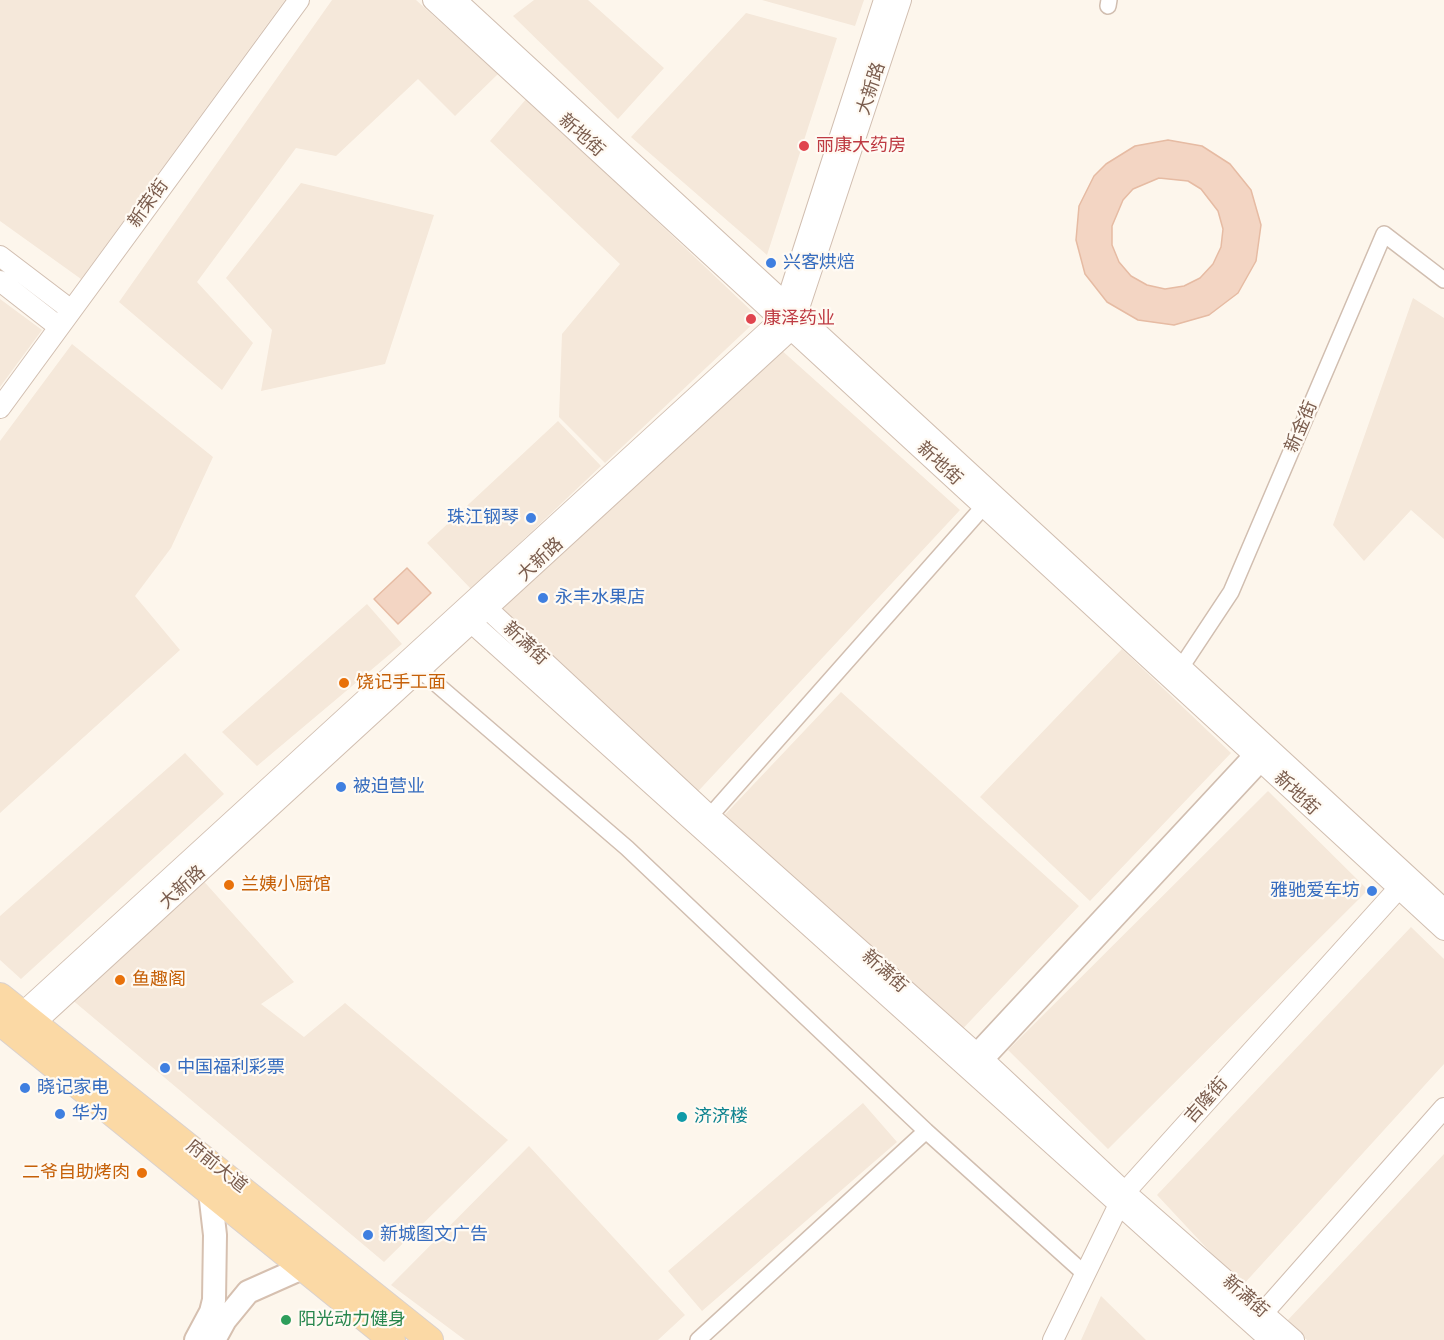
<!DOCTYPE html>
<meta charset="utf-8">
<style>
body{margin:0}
canvas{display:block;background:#fdf6ec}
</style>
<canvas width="1444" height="1340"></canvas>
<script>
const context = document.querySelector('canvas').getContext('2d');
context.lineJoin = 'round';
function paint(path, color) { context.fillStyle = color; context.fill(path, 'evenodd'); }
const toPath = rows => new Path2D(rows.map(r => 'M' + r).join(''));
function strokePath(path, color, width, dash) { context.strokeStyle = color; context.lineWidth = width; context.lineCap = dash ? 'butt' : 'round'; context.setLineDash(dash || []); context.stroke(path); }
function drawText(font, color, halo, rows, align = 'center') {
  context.font = font + ' "Sofia Sans Condensed","Noto Sans SC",sans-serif'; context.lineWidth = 4.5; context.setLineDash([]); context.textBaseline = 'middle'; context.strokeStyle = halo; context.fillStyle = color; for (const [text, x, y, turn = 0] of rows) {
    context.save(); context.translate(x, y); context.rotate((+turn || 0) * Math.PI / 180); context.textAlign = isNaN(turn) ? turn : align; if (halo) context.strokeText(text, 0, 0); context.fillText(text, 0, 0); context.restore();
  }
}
const residential = toPath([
 [0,0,285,0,81,279,0,221],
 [332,0,416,0,498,74,455,116,418,79,336,156,296,148,197,282,253,343,222,390,119,302],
 [534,0,588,0,664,68,618,119,513,16],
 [762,0,864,0,855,26],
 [746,13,837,38,767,255,631,137],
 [527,98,759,318,605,463,559,417,562,334,620,264,490,141],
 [301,183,434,215,385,364,261,391,272,330,226,278],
 [1413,298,1444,318,1444,539,1411,510,1364,561,1333,525],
 [0,299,42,330,0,387],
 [72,344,213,457,171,548,135,596,180,650,0,813,0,441],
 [779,348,960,510,690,800,485,617],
 [558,421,601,466,471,589,427,543],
 [367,604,402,644,257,766,222,732],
 [1122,649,1231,753,1090,901,980,797],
 [841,692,1079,906,955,1037,716,824],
 [185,753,224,794,21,979,0,960,0,916],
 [1268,791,1368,890,1108,1149,1008,1050],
 [200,877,294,982,261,1004,304,1037,345,1003,508,1140,384,1262,64,993],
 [1411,927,1444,959,1444,1064,1242,1286,1157,1195],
 [863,1103,897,1142,702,1311,668,1271],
 [529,1146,685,1315,658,1340,465,1340,391,1285],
 [1444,1154,1444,1340,1307,1340,1286,1322],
 [1101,1296,1146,1340,1081,1340]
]);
const building = toPath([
 [1168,140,1202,146,1230,164,1251,190,1261,225,1256,261,1238,293,1209,315,1174,325,1138,320,1107,302,1085,274,1076,240,1079,206,1094,176,1106,164,1135,146,1168,140],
 [1159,178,1188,181,1201,189,1218,211,1223,229,1221,247,1213,264,1200,278,1184,286,1165,289,1147,285,1131,276,1119,262,1112,245,1112,226,1123,200,1133,189,1159,178],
 [407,568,431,593,398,624,374,599,407,568]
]);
const minor = toPath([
 [1108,6,1109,0],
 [412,663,627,848,926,1131,1085,1274],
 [1176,675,1231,592,1384,234,1444,280],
 [710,816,984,506],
 [974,1053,1253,753],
 [985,1061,1262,763],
 [698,1340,926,1131]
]);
const tertiary = toPath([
 [433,0,1444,930],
 [456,0,1444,909],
 [0,256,71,310],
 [0,281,59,327],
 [0,408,299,0],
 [478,600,710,816,985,1061,1125,1192,1294,1340],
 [472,623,1270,1340],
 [21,1014,781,319,884,0],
 [34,1024,792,329,901,0],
 [1263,1313,1444,1108],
 [1053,1340,1125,1192,1398,889]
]);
const secondary = toPath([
 [196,1340,211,1312,214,1300,215,1235,210,1192],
 [214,1340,225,1320,248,1292,302,1268]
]);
const primary = toPath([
 [0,996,430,1340],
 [0,1022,392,1340]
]);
const markers = [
 [804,146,6,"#e0444e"],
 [771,263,6,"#3f7fe0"],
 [751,319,6,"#e0444e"],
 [531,518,6,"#3f7fe0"],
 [543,598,6,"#3f7fe0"],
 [344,683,6,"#e8710a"],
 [341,787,6,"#3f7fe0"],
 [229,885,6,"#e8710a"],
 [1372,891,6,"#3f7fe0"],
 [120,980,6,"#e8710a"],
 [165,1068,6,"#3f7fe0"],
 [25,1088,6,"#3f7fe0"],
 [60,1114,6,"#3f7fe0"],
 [682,1117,6,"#0f9aa8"],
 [142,1173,6,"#e8710a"],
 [368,1235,6,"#3f7fe0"],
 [286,1320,6,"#2e9e5b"]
];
const streetNames = [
 ["大新路",872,89,-72],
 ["新地街",581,136,42],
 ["新荣街",149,204,-54],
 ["新金街",1302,427,-67],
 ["新地街",939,464,43],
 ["大新路",541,560,-43],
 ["新满街",525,644,43],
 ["新地街",1296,794,43],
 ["大新路",183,888,-42],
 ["新满街",884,972,42],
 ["吉隆街",1207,1101,-48],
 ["府前大道",216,1167,39],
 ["新满街",1245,1297,41]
];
const healthNames = [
 ["丽康大药房",816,146],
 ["康泽药业",763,319]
];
const shopNames = [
 ["兴客烘焙",783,263],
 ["珠江钢琴",519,518,"right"],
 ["永丰水果店",555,598],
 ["被迫营业",353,787],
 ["雅驰爱车坊",1360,891,"right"],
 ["中国福利彩票",177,1068],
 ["晓记家电",37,1088],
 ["华为",72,1114],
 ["新城图文广告",380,1235]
];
const foodNames = [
 ["饶记手工面",356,683],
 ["兰姨小厨馆",241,885],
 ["鱼趣阁",132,980],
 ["二爷自助烤肉",130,1173,"right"]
];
const cultureNames = [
 ["济济楼",694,1117]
];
const leisureNames = [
 ["阳光动力健身",298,1320]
];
paint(residential, '#f5e8da');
paint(building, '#f3d5c3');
strokePath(building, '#e6bba3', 1.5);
strokePath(minor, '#d1beb0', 18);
strokePath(tertiary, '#d1beb0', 22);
strokePath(secondary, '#d6c0b0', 26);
strokePath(primary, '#dad1cd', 28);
strokePath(minor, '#fff', 15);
strokePath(tertiary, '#fff', 20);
strokePath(secondary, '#fff', 22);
strokePath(primary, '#fbd9a5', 26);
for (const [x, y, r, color] of markers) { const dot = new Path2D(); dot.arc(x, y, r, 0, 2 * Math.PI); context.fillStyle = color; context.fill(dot); strokePath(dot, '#fffaf3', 2); }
drawText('18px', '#7a5c4d', '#fffaf3', streetNames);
drawText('18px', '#be3a42', '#fffaf3', healthNames, 'left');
drawText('18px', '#366cbe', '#fffaf3', shopNames, 'left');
drawText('18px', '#c56008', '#fffaf3', foodNames, 'left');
drawText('18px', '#0d838f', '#fffaf3', cultureNames, 'left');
drawText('18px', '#27864d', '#fffaf3', leisureNames, 'left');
</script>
